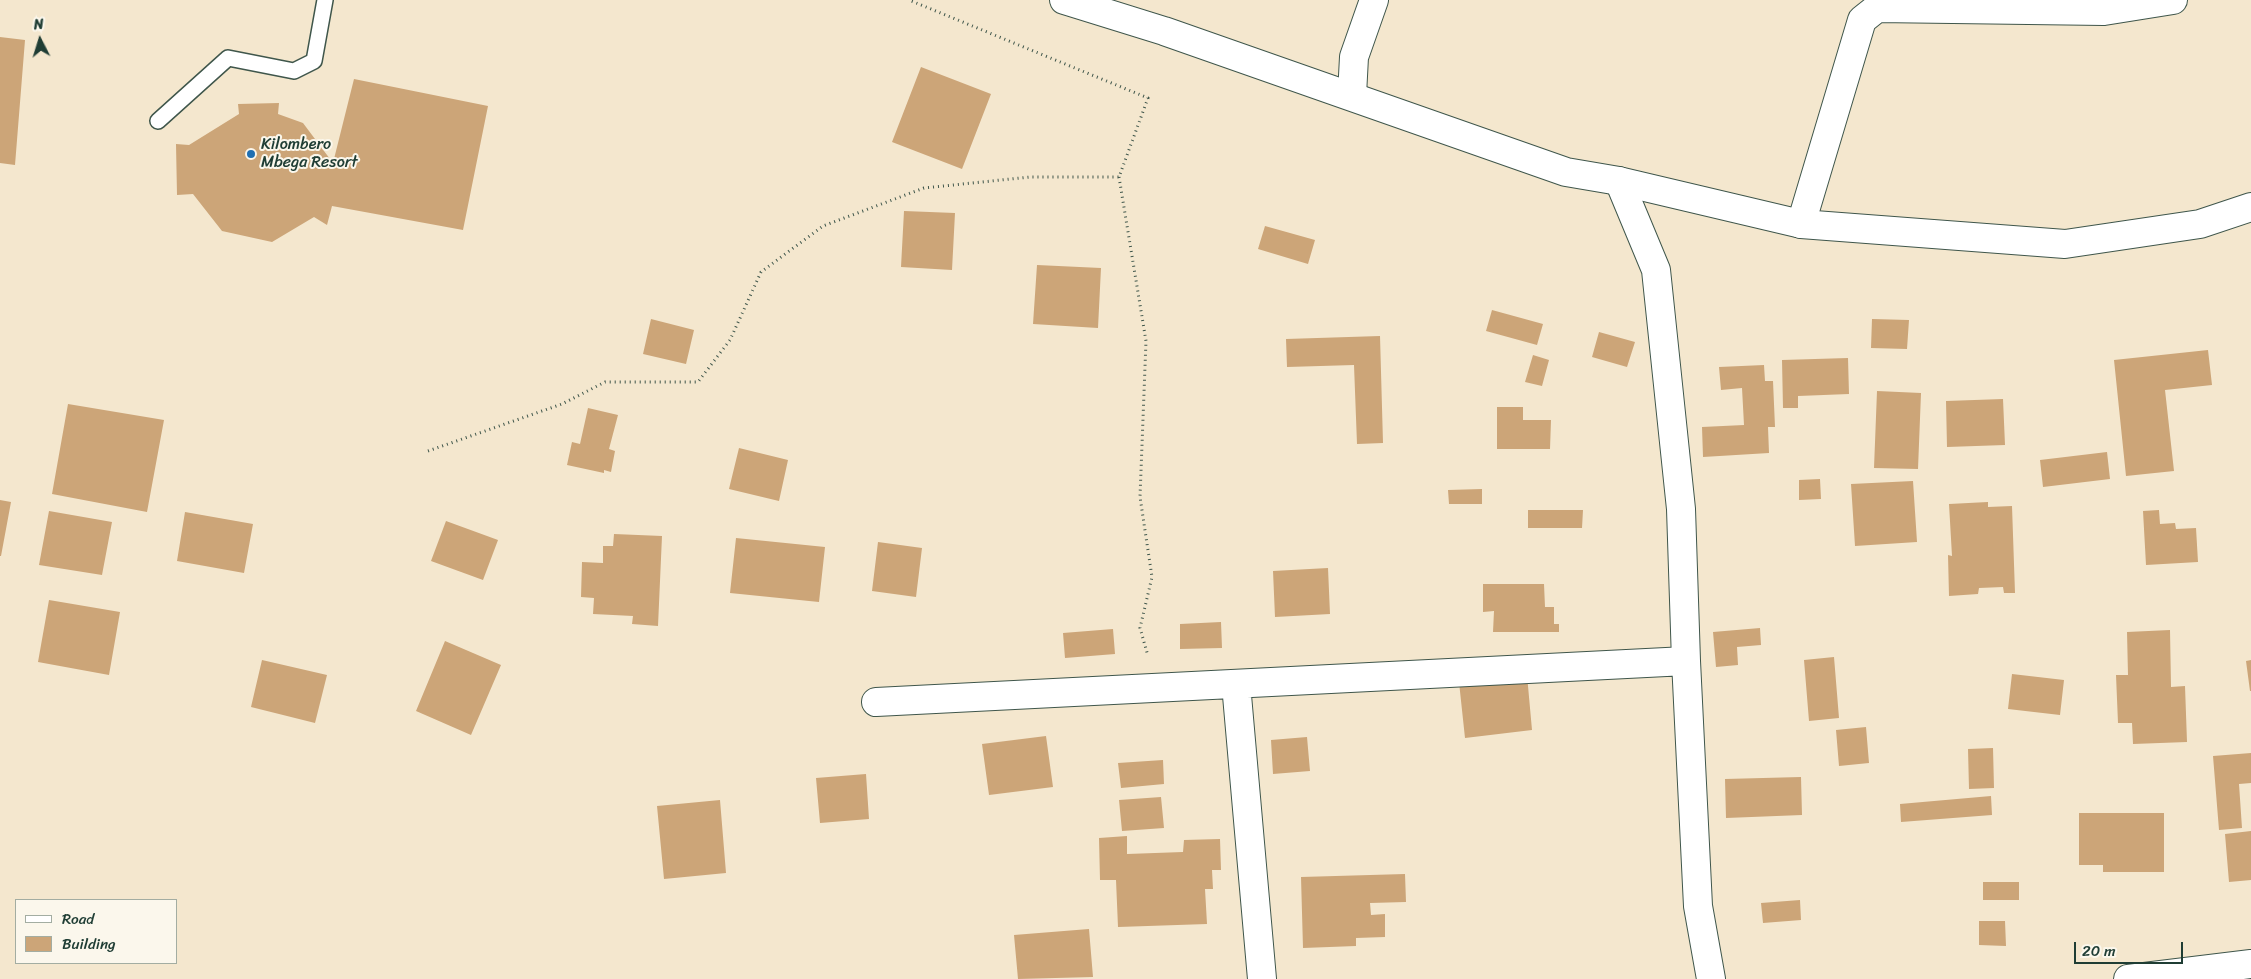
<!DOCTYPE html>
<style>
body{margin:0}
#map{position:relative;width:2251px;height:979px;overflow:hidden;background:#f4e7ce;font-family:Sriracha,sans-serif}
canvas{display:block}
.legend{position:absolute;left:15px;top:899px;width:162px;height:65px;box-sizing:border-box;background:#fbf7ec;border:1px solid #a3ada2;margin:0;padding:6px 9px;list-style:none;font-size:15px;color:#1f3d34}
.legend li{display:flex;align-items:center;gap:10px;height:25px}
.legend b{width:25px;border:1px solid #a3ada2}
.north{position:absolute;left:15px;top:15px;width:50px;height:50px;-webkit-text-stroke:4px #fbf7ec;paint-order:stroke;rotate:355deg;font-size:14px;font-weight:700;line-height:20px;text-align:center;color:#1f3d34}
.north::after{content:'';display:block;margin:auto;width:18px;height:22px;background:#1f3d34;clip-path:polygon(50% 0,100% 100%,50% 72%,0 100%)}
.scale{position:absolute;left:2074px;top:942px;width:109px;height:22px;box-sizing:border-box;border:2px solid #1f3d34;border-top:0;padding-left:6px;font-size:15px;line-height:18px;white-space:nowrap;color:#1f3d34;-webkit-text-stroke:4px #fbf7ec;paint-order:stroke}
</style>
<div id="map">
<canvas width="2251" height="979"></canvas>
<ul class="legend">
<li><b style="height:6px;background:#fff"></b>Road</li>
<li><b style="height:14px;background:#cca578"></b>Building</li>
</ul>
<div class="north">N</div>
<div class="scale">20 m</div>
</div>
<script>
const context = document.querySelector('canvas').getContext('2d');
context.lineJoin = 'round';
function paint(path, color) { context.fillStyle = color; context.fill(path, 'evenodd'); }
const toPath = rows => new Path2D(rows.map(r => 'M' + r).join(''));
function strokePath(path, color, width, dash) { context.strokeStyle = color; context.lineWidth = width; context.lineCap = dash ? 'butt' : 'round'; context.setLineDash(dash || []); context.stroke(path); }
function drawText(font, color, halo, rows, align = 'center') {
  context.font = font + ' Sriracha,sans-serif'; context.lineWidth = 4; context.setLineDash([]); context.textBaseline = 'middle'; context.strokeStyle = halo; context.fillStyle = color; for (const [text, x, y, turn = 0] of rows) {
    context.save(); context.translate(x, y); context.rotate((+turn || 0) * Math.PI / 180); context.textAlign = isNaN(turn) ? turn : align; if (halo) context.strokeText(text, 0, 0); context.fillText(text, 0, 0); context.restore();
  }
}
const building = toPath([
 [0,37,25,40,15,165,0,163],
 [921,67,991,94,962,169,892,142],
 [354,79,488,106,463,230,332,206,327,225,314,217,272,242,222,231,193,194,177,195,176,144,189,145,239,114,238,104,279,103,278,114,303,123,333,163],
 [904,211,955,213,952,270,901,267],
 [1265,226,1315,240,1308,264,1258,249],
 [1037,265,1101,268,1098,328,1033,324],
 [1492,310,1543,324,1537,345,1486,331],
 [651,319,694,330,686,364,643,354],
 [1872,319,1909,320,1907,349,1871,348],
 [1599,332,1635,342,1627,367,1592,357],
 [1380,336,1383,443,1357,444,1354,365,1287,367,1286,339],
 [2208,350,2212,385,2165,390,2174,471,2126,476,2114,360],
 [1533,355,1549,360,1542,386,1525,382],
 [1848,358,1849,394,1798,396,1798,408,1783,408,1782,360],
 [1764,365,1765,381,1773,381,1775,427,1768,427,1769,453,1703,457,1702,427,1744,425,1742,388,1721,390,1719,367],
 [1877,391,1921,393,1918,469,1874,468],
 [2003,399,2005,445,1947,447,1946,401],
 [68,404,164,420,147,512,52,494],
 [1497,407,1523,407,1523,420,1551,420,1550,449,1497,449],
 [588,408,618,415,609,449,615,451,611,472,604,470,604,473,567,465,572,442,580,444],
 [739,448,788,460,779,501,729,489],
 [2107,452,2110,479,2043,487,2040,460],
 [1820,479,1821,499,1799,500,1799,480],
 [1913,481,1917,542,1855,546,1851,484],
 [1482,489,1482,504,1449,504,1448,490],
 [0,500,11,502,1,556,0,556],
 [1988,502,1988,507,2012,506,2015,593,2004,593,2003,587,1979,588,1978,594,1949,596,1948,555,1952,556,1949,504],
 [1528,510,1583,510,1582,528,1528,528],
 [2159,510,2160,524,2175,523,2176,529,2196,528,2198,562,2146,565,2143,511],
 [49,511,112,522,102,575,39,565],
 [185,512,253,524,244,573,177,561],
 [446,521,498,540,483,580,431,561],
 [614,534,662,536,658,626,632,624,633,616,593,614,594,598,581,597,582,562,603,563,603,546,613,546],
 [736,538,825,547,819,602,730,593],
 [878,542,922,548,916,597,872,591],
 [1328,568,1330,614,1275,617,1273,571],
 [1483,584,1544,584,1545,607,1554,607,1554,624,1559,624,1559,632,1493,632,1494,611,1483,612],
 [49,600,120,612,109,675,38,662],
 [1221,622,1222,648,1180,649,1180,624],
 [1760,628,1761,645,1737,647,1738,665,1716,667,1713,632],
 [1113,629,1115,654,1065,658,1063,633],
 [2170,630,2171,687,2185,686,2187,742,2133,744,2132,723,2118,723,2116,675,2128,675,2127,632],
 [445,641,501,665,471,735,416,711],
 [1834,657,1839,718,1809,721,1804,660],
 [262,660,327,675,315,723,251,707],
 [2251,660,2251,691,2250,691,2246,661],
 [2012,674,2064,680,2060,715,2008,709],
 [1527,675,1532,730,1465,738,1459,682],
 [1866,727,1869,763,1839,766,1836,730],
 [1046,736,1053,787,989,795,982,744],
 [1307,737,1310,771,1273,774,1271,740],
 [1993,748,1994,788,1969,789,1968,749],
 [2251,753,2251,783,2239,784,2242,828,2219,830,2213,756],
 [1163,760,1164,784,1121,788,1118,763],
 [866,774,869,819,820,823,816,778],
 [1801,777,1802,815,1726,818,1725,779],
 [1991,796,1992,815,1901,822,1900,804],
 [1161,797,1164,828,1122,831,1119,800],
 [720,800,726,873,664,879,657,806],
 [2079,813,2164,813,2164,872,2103,872,2103,865,2079,865],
 [2251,831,2251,880,2229,882,2225,834],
 [1127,836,1127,854,1183,852,1184,840,1220,839,1221,870,1212,870,1213,889,1205,889,1207,924,1118,927,1116,880,1100,880,1099,838],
 [1405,874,1406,902,1370,903,1371,915,1385,914,1385,937,1356,938,1356,946,1303,948,1301,877],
 [1983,882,2019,882,2019,900,1983,900],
 [1800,900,1801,920,1763,923,1761,903],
 [1979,921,2005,921,2006,946,1979,945],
 [1089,929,1093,977,1018,979,1014,935]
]);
const path = toPath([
 [1119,177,1146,341,1140,497,1152,577,1140,628,1148,656],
 [428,451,562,404,605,382,698,382,730,340,761,272,823,226,924,188,1030,177,1119,177,1148,98,909,0]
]);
const lane = toPath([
 [158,121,228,58,294,71,314,61,325,0]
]);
const street = toPath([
 [1352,95,1354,57,1374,0],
 [1619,181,1656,270,1681,509,1686,661,1698,906,1711,979],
 [1801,224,1862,20,1877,8,2104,11,2173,0],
 [1236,684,1262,979],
 [876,702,1686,661],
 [2128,979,2251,964]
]);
const secondary = toPath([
 [1064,0,1164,31,1566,172,1619,181,1801,224,2065,244,2200,224,2251,207]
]);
const markers = [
 [251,154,5,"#1f6fb2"]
];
const poiNames = [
 ["Kilombero",261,145],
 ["Mbega Resort",261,163]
];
paint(building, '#cca578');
strokePath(lane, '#3f564b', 18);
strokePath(street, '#3f564b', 30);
strokePath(secondary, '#3f564b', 30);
strokePath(path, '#3f564b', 3, [1, 4]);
strokePath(lane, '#fff', 15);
strokePath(street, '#fff', 28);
strokePath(secondary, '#fff', 28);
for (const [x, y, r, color] of markers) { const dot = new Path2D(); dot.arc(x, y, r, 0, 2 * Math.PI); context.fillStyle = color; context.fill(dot); strokePath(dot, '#fbf7ec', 2); }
drawText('16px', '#1f3d34', '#fbf7ec', poiNames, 'left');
</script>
